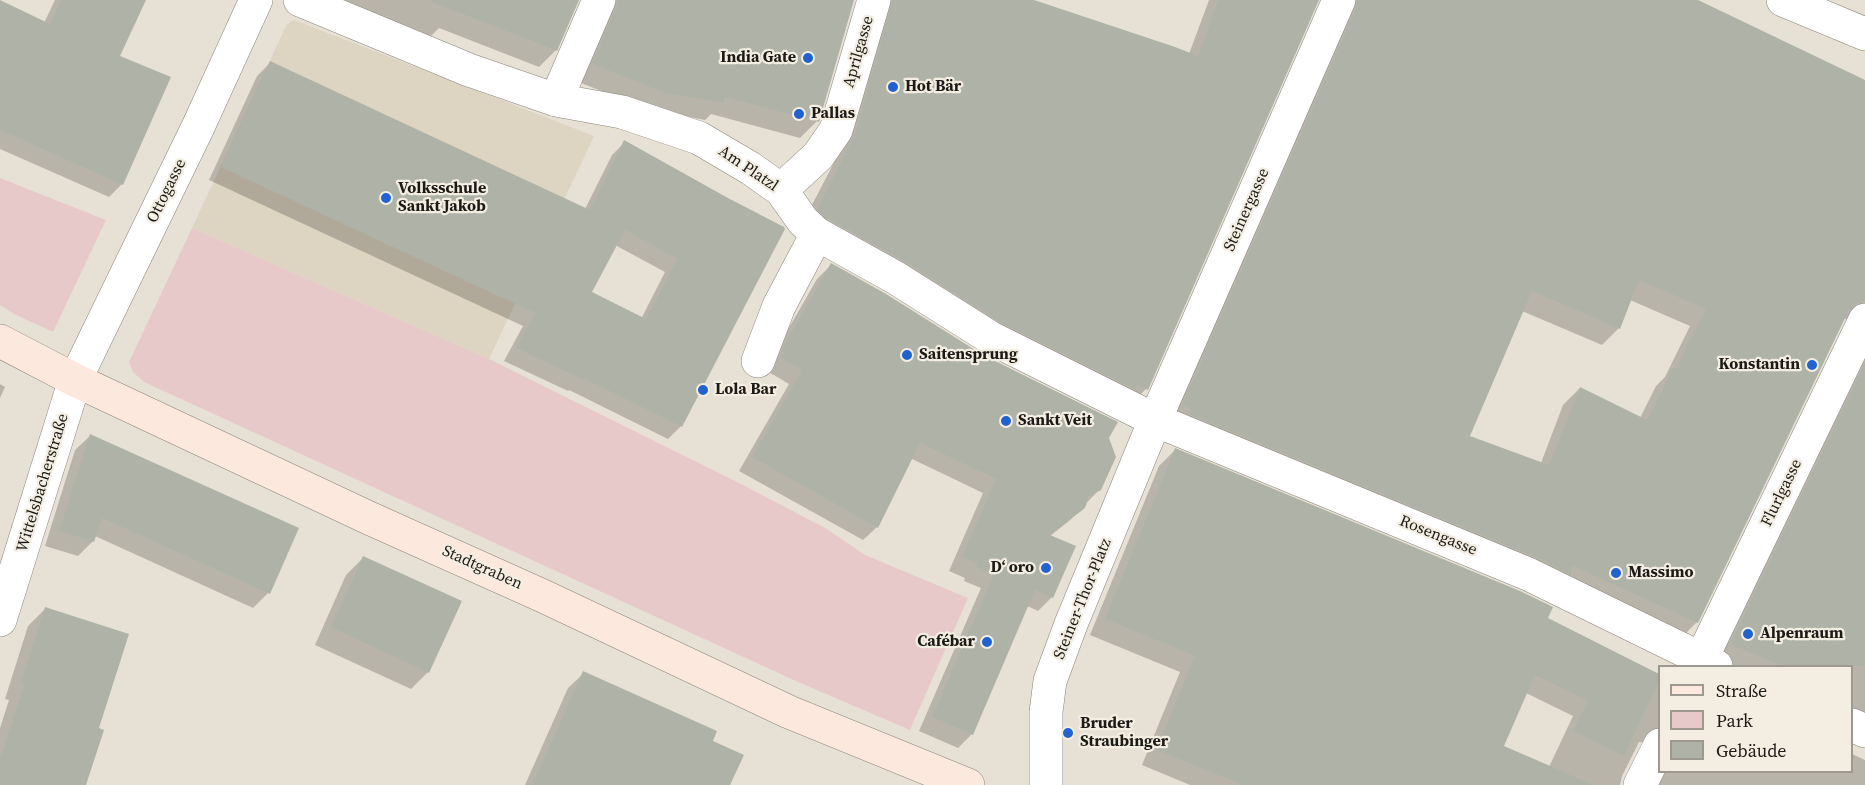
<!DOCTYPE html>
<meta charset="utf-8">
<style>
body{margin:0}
#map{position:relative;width:1865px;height:785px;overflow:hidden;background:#e7e1d5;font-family:"Source Serif 4",serif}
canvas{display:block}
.legend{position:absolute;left:1658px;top:665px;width:195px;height:108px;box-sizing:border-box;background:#f4eee2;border:2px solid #9e9990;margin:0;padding:8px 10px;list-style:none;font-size:18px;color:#1c1a16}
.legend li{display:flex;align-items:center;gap:12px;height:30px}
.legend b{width:30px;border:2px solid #9e9990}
</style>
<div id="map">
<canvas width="1865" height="785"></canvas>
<ul class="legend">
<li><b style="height:8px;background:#fde8dd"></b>Straße</li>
<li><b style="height:16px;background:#e8c9ca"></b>Park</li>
<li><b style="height:16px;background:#afb3a7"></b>Gebäude</li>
</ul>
</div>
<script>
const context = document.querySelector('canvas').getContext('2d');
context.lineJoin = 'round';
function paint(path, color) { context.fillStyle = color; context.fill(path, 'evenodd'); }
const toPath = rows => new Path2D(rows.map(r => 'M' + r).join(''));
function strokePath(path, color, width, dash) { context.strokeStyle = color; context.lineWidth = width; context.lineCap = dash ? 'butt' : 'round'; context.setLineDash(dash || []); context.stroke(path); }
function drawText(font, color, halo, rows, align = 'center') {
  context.font = font + ' "Source Serif 4",serif'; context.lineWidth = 4.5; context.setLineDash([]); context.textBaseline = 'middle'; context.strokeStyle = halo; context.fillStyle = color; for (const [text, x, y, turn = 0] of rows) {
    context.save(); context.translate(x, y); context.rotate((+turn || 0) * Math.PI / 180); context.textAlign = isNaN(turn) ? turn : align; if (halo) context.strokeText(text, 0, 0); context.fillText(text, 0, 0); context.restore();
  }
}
const built = toPath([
 [294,20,594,136,489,359,192,228,287,24]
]);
const green = toPath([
 [0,178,106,220,53,332,14,314,0,305],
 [192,228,489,359,741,484,827,529,865,555,968,598,910,730,798,682,144,382,133,372,129,362]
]);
const shadow = toPath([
 [55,0,144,0,118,56,122,184,109,197,0,149,0,1,44,23],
 [294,0,577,0,556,50,539,67,439,28,420,47],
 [590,0,853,0,817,121,800,138,711,114,705,120,647,109,576,81],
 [865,0,1028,0,1189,54,1209,0,1317,0,1146,389,1129,406,801,226,840,151],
 [1330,0,1693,0,1865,83,1865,330,1855,319,1843,319,1697,622,1680,639,1166,422],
 [1630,300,1690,326,1665,377,1656,386,1640,418,1580,388,1563,405,1541,463,1468,437,1522,311,1602,345,1619,328],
 [270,63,585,209,612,155,625,142,783,229,681,426,668,439,569,390,568,391,504,361,523,326,209,180,257,76],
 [615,245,665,272,641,319,590,292],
 [831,265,1108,438,1100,489,1069,521,1050,536,1052,597,1038,611,1027,606,972,734,958,748,919,731,981,588,964,581,965,578,949,571,983,493,910,458,877,527,863,540,739,471,789,384,767,371,771,359,817,279],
 [1865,347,1865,729,1852,723,1852,666,1727,666,1714,661],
 [0,384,5,387,0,398],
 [90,436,268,593,253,608,95,536,93,541,78,556,45,546,75,450],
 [1175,450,1546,619,1660,675,1660,750,1652,743,1639,742,1622,776,1620,785,1190,785,1142,765,1180,672,1090,635,1159,466],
 [1526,693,1573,716,1549,767,1502,747],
 [363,558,428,672,411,689,315,645,346,575],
 [45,609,98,729,84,785,0,785,0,728,9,700,5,699,28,626],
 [584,673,711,742,729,785,525,785,568,688],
 [1852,754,1865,760,1865,785,1654,785,1661,772,1852,772]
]);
const building = toPath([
 [0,0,50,24,61,0,146,0,120,56,171,77,123,185,0,130],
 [433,0,579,0,557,51,432,2],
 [617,0,854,0,819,122,725,97,724,103,665,93,592,64,616,7],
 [892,0,1034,0,1175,47,1198,56,1218,0,1319,0,1148,390,1137,385,1135,389,1000,322,906,262,828,219,817,209,856,132],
 [1357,0,1698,0,1865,80,1865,301,1855,304,1848,312,1698,623,1573,566,1570,574,1535,557,1189,414,1191,408,1182,405,1356,8],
 [1639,280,1706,309,1676,369,1673,368,1647,420,1580,387,1549,465,1470,436,1532,291,1620,329],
 [270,61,590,210,624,140,728,198,784,227,785,229,682,427,583,378,582,379,516,348,535,313,221,167],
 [625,230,677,259,646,319,592,292],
 [831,263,886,294,983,355,1118,422,1109,438,1116,457,1101,490,1089,496,1085,508,1050,535,1076,546,1053,598,1035,590,973,735,932,717,994,574,976,567,978,564,962,557,996,479,920,443,878,528,752,457,802,370,780,357,785,344],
 [1865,363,1865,666,1783,666,1730,644],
 [90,434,299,528,270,594,102,518,94,542,59,531],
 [1175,448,1520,591,1553,607,1548,618,1659,674,1659,681,1624,756,1573,731,1588,701,1535,675,1504,746,1594,785,1243,785,1156,750,1195,656,1105,619],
 [363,556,462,601,429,673,331,627],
 [45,607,129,634,99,728,104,730,86,785,0,785,0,759,25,683,21,682],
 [583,671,717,731,713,741,744,755,730,785,532,785]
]);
const street = toPath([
 [300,0,469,70,556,100,622,112,699,138,750,168,781,190,803,221,817,234,896,278,991,338,1155,420,1528,574,1716,666],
 [1783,0,1865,34],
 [556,100,599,0],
 [781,190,818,156,836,130,874,0],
 [758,361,779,306,817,234],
 [0,620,75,380,198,127,256,0],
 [1698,666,1865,320],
 [1852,725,1865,731],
 [1046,785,1046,712,1050,681,1071,624,1155,420,1339,0],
 [1640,785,1660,745]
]);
const secondary = toPath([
 [0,341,75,380,369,518,543,596,789,712,968,785]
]);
const markers = [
 [808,58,6,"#2162ce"],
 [893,87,6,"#2162ce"],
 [799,114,6,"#2162ce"],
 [386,198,6,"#2162ce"],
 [907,355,6,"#2162ce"],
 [1812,365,6,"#2162ce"],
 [703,390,6,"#2162ce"],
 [1006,421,6,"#2162ce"],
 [1046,568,6,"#2162ce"],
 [1616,573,6,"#2162ce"],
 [1748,634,6,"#2162ce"],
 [987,642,6,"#2162ce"],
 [1068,733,6,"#2162ce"]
];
const streetNames = [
 ["Aprilgasse",859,52,-74],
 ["Am Platzl",748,169,34],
 ["Ottogasse",167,191,-64],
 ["Steinergasse",1247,210,-66],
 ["Wittelsbacherstraße",43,483,-73],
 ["Flurlgasse",1782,493,-64],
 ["Rosengasse",1438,536,22],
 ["Stadtgraben",482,568,24],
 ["Steiner-Thor-Platz",1083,599,-68]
];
const poiNames = [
 ["India Gate",796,58,"right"],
 ["Hot Bär",905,87],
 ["Pallas",811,114],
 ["Volksschule",398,189],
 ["Sankt Jakob",398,207],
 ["Saitensprung",919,355],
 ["Konstantin",1800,365,"right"],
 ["Lola Bar",715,390],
 ["Sankt Veit",1018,421],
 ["D‘ oro",1034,568,"right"],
 ["Massimo",1628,573],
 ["Alpenraum",1760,634],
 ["Cafébar",975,642,"right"],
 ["Bruder",1080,724],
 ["Straubinger",1080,742]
];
paint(built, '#ddd4c1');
paint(green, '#e8c9ca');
paint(shadow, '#0003');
paint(building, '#afb3a7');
strokePath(street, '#89847a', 34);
strokePath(secondary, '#89847a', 34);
strokePath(street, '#fff', 33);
strokePath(secondary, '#fde8dd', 33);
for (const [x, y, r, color] of markers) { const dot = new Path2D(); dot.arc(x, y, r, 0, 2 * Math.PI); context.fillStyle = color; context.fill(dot); strokePath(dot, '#f4eee2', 2); }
drawText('16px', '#1c1a16', '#f4eee2', streetNames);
drawText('bold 16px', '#1c1a16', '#f4eee2', poiNames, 'left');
</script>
